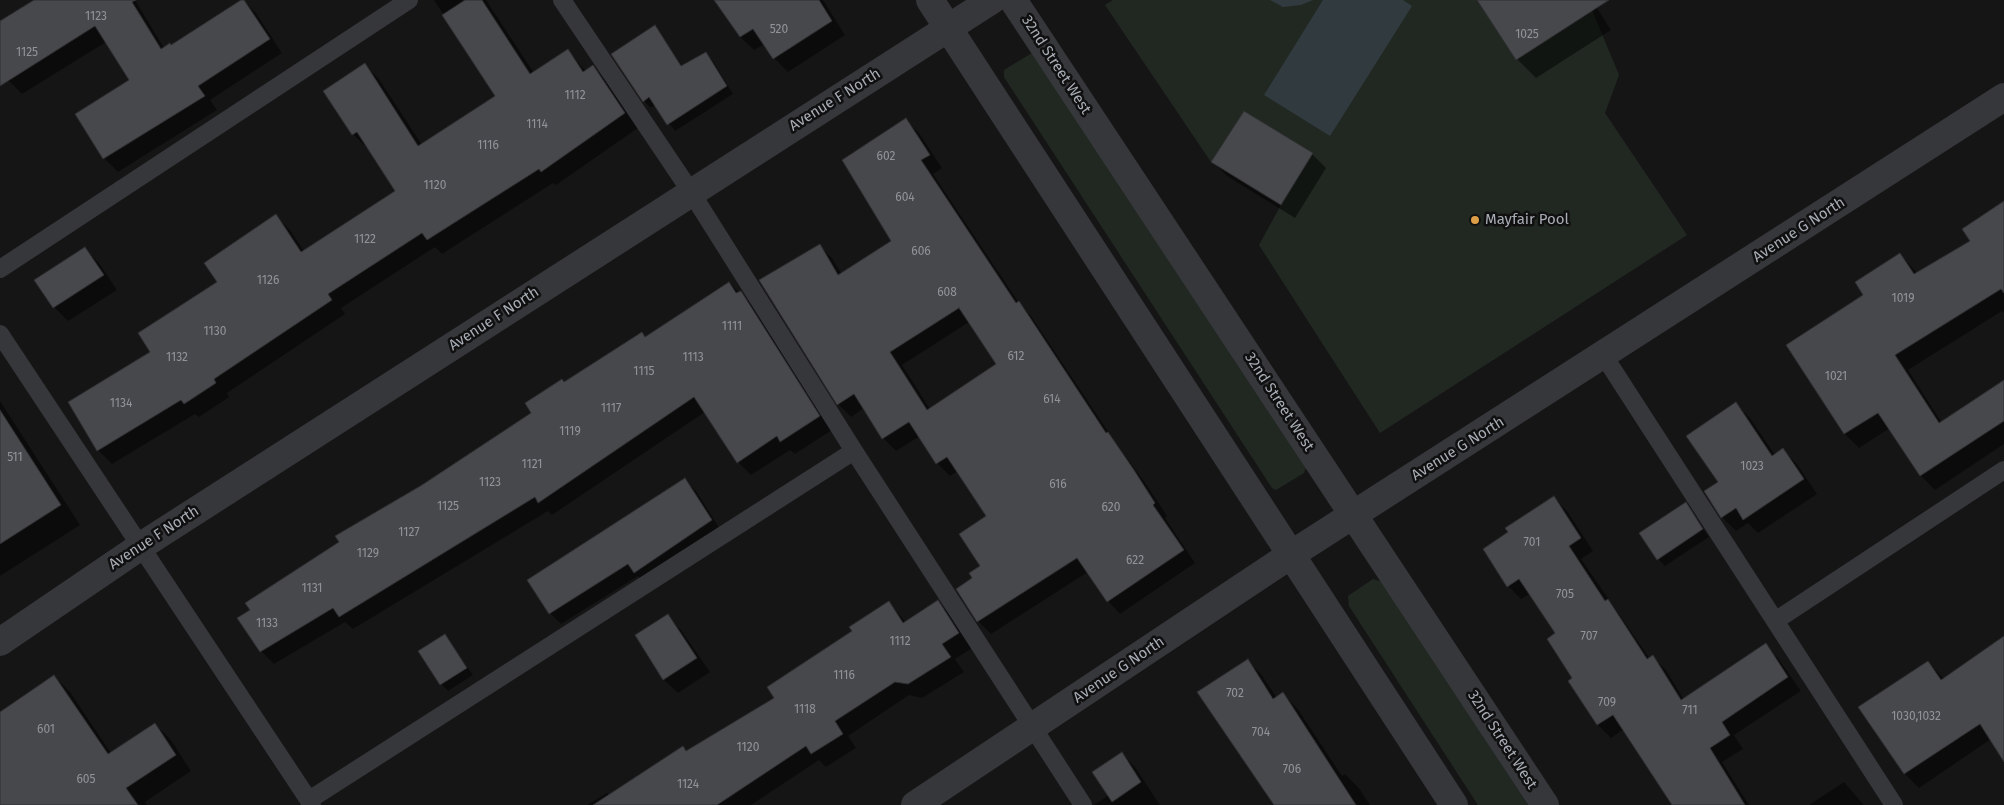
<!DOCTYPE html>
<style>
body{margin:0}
canvas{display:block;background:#151516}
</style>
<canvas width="2004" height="805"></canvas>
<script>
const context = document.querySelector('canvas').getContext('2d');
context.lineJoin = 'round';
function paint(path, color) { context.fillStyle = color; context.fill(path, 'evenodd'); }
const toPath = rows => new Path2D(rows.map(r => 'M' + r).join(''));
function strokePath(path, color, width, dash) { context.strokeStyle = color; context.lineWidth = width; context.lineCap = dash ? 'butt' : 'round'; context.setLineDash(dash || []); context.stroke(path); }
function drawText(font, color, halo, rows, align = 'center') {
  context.font = font + ' "Fira Sans",sans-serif'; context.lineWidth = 5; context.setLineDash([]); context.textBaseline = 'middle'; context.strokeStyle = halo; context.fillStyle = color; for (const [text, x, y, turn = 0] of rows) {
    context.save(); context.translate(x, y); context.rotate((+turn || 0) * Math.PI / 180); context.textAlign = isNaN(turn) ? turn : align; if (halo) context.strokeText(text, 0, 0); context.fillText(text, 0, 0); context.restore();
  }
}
const green = toPath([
 [1113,0,1586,0,1592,10,1619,75,1605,113,1687,235,1380,433,1259,245,1281,205,1211,162,1105,5],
 [1032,53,1306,467,1304,473,1276,490,1272,488,1004,77,1004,70],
 [1373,579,1383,582,1528,805,1478,805,1349,606,1348,596]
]);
const water = toPath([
 [1270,0,1313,0,1301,5,1283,7],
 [1323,0,1403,0,1412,6,1330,136,1264,95]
]);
const shadow = toPath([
 [36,0,135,0,164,48,172,46,243,0,256,13,282,53,210,100,217,110,118,172,104,158,76,114,130,81,106,42,22,94,9,81,0,67,0,23],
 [434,0,486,0,534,73,568,51,586,71,593,67,607,81,638,128,556,185,553,183,442,254,435,247,341,308,345,314,227,393,229,397,199,417,195,414,112,464,98,450,152,353,219,283,276,216,290,230,304,251,397,191,369,147,367,148,353,134,365,65,379,79,422,145,496,97],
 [716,0,823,0,845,35,788,72,774,58,765,44,754,50,740,37],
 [1479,0,1592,0,1611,30,1536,78,1517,59],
 [655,27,683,67,706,54,713,61,733,94,675,131,655,105,651,108,644,101],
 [1244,112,1312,154,1326,168,1295,218,1227,176,1213,162],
 [906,120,919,133,942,168,933,174,1019,303,1031,316,1113,439,1146,484,1167,516,1165,518,1195,563,1120,614,1108,601,1088,572,991,634,978,621,958,589,974,579,982,567,988,517,958,471,950,476,937,463,920,436,896,451,883,438,864,408,851,417,838,404,819,245,832,258,842,275,893,241],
 [969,322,998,364,930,409,902,365],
 [2004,214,2004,313,2002,311,1908,370,1942,423,2004,382,2004,444,1935,490,1921,476,1890,428,1859,448,1845,434,1788,346,1865,296,1900,254,1918,274,1972,241],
 [85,249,99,263,117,290,68,321,54,307],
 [729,283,754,306,832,430,795,454,790,450,751,475,738,462,705,412,552,515,548,511,353,629,345,622,274,664,261,651,340,542,533,413,565,383,642,334,646,338],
 [0,401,80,525,0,576],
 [1736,404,1750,418,1775,455,1783,450,1797,464,1817,494,1758,533,1748,523,1736,531,1722,517],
 [684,479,696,491,722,532,646,584,638,576,561,624,550,613],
 [1554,498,1567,511,1593,551,1581,559,1650,659,1653,657,1666,670,1684,700,1765,645,1778,658,1801,691,1734,735,1743,749,1722,762,1749,805,1673,805,1624,729,1611,738,1598,725,1569,681,1574,678,1557,634,1530,594,1521,599,1508,586,1510,533],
 [1686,504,1709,537,1665,566,1658,559],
 [888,602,906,622,938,602,952,616,972,648,955,659,964,672,922,698,909,695,848,736,856,748,826,767,819,760,751,805,587,805,607,793,610,796,683,748,687,752,776,698],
 [667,616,681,630,710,672,678,693,664,680,636,635],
 [445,635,473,675,448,691,441,684],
 [2004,638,2004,753,1991,739,1919,788,1905,774,1860,707,1928,662,1944,679],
 [1247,660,1261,674,1277,698,1283,694,1297,708,1342,776,1345,774,1359,788,1370,805,1275,805],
 [54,676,70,692,111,753,155,724,171,740,191,771,145,802,147,805,0,805,0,713],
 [1122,754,1135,767,1160,805,1094,805,1109,795],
 [1844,782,1864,805,1809,805]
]);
const building = toPath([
 [34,0,136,0,132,2,161,49,170,43,171,45,241,0,244,0,270,39,198,86,205,96,103,159,75,114,129,80,95,26,0,86,0,21,34,0],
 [465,0,482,0,530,74,568,49,583,72,593,65,625,113,541,172,539,169,427,240,422,233,328,294,332,300,214,379,216,383,184,404,181,400,97,451,68,402,150,352,138,333,217,282,204,263,276,214,301,252,395,191,357,132,352,135,323,91,365,63,418,146,495,96,442,15,465,0],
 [714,0,819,0,832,21,773,59,753,29,740,37,714,0],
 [1477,0,1609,0,1516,60,1477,0],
 [655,25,681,66,706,52,727,86,667,125,649,97,643,102,611,54,655,25],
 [1244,111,1313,153,1281,205,1211,162,1244,111],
 [906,118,930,155,921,160,1016,303,1019,301,1106,433,1108,432,1134,470,1155,503,1153,505,1184,550,1107,602,1077,558,977,622,956,589,972,578,969,573,980,566,959,534,986,516,947,457,936,464,909,422,882,439,854,394,837,405,759,280,820,244,838,275,891,241,842,160,906,118],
 [959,308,996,364,927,410,890,352,959,308],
 [2004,201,2004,293,2001,289,1895,355,1939,423,2004,380,2004,421,1920,476,1878,413,1844,434,1786,345,1863,295,1855,282,1900,253,1914,274,1970,241,1962,229,2004,201],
 [85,247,104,275,53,308,34,280,85,247],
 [729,282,736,293,741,291,820,416,780,442,777,436,737,463,694,397,538,503,535,497,339,617,333,608,260,652,237,618,250,610,245,603,339,542,335,536,422,485,531,413,525,403,562,379,564,382,642,332,645,337,729,282],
 [1736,402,1772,456,1783,448,1804,479,1743,520,1736,508,1721,518,1704,491,1718,482,1686,436,1736,402],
 [0,410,61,505,0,544,0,410],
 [685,478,712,520,634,573,628,564,549,614,527,580,685,478],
 [1554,496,1581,538,1569,546,1605,601,1608,599,1647,659,1653,655,1681,700,1766,643,1788,677,1722,722,1730,735,1710,748,1745,805,1672,805,1613,715,1597,725,1568,681,1572,678,1547,639,1555,633,1519,579,1507,587,1483,549,1508,532,1505,528,1554,496],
 [1686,502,1703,529,1657,560,1639,533,1686,502],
 [938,600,959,633,942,644,951,657,908,684,895,682,835,721,843,734,811,754,806,746,717,805,593,805,683,746,686,751,774,698,767,687,852,631,849,627,889,601,903,623,938,600],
 [668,614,697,658,663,680,635,635,668,614],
 [445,634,467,668,440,685,418,651,445,634],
 [2004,636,2004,762,1980,724,1904,774,1858,707,1928,661,1941,680,2004,636],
 [1248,659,1273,699,1283,692,1356,805,1274,805,1197,692,1248,659],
 [54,675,108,754,155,723,176,755,126,788,138,805,0,805,0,712,54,675],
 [1122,752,1141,782,1112,802,1092,772,1122,752]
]);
const service = toPath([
 [562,0,691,192,854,451,1083,805],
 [0,269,409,0],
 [0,334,312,805],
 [1604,356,1894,805],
 [1775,621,2004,470],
 [309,800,854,451]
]);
const minor = toPath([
 [930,0,1454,805],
 [1013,0,1545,805],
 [0,642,141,546,992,0],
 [915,805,1292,554,2004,97]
]);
const markers = [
 [1475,220,5,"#dc9e46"]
];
const numberNames = [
 ["1123",96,17],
 ["520",779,30],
 ["1025",1527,35],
 ["1125",27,53],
 ["1112",575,96],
 ["1114",537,125],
 ["1116",488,146],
 ["602",886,157],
 ["1120",435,186],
 ["604",905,198],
 ["1122",365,240],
 ["606",921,252],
 ["1126",268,281],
 ["608",947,293],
 ["1019",1903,299],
 ["1111",732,327],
 ["1130",215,332],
 ["612",1016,357],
 ["1132",177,358],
 ["1113",693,358],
 ["1115",644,372],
 ["1021",1836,377],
 ["614",1052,400],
 ["1134",121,404],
 ["1117",611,409],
 ["1119",570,432],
 ["511",15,458],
 ["1121",532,465],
 ["1023",1752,467],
 ["1123",490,483],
 ["616",1058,485],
 ["1125",448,507],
 ["620",1111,508],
 ["1127",409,533],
 ["701",1532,543],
 ["1129",368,554],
 ["622",1135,561],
 ["1131",312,589],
 ["705",1565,595],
 ["1133",267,624],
 ["707",1589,637],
 ["1112",900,642],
 ["1116",844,676],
 ["702",1235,694],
 ["709",1607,703],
 ["1118",805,710],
 ["711",1690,711],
 ["1030,1032",1916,717],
 ["601",46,730],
 ["704",1261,733],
 ["1120",748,748],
 ["706",1292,770],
 ["605",86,780],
 ["1124",688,785]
];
const streetNames = [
 ["32nd Street West",1056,65,57],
 ["Avenue F North",835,100,-32],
 ["Avenue G North",1799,230,-33],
 ["Avenue F North",494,319,-33],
 ["32nd Street West",1279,402,57],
 ["Avenue G North",1458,449,-32],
 ["Avenue F North",154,538,-33],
 ["Avenue G North",1119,670,-34],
 ["32nd Street West",1502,740,57]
];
const poiNames = [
 ["Mayfair Pool",1485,220]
];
paint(green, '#212822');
paint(water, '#313a3f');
paint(shadow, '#0007');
paint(building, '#47484b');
strokePath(building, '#2f2f32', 1);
strokePath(service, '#36373b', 18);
strokePath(minor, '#36373b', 28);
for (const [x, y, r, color] of markers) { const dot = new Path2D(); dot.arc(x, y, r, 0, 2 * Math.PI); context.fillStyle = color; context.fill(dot); strokePath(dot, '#101011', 2); }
drawText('12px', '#90949a', null, numberNames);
drawText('15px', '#a8adb5', '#101011', streetNames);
drawText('15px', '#a8adb5', '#101011', poiNames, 'left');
</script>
